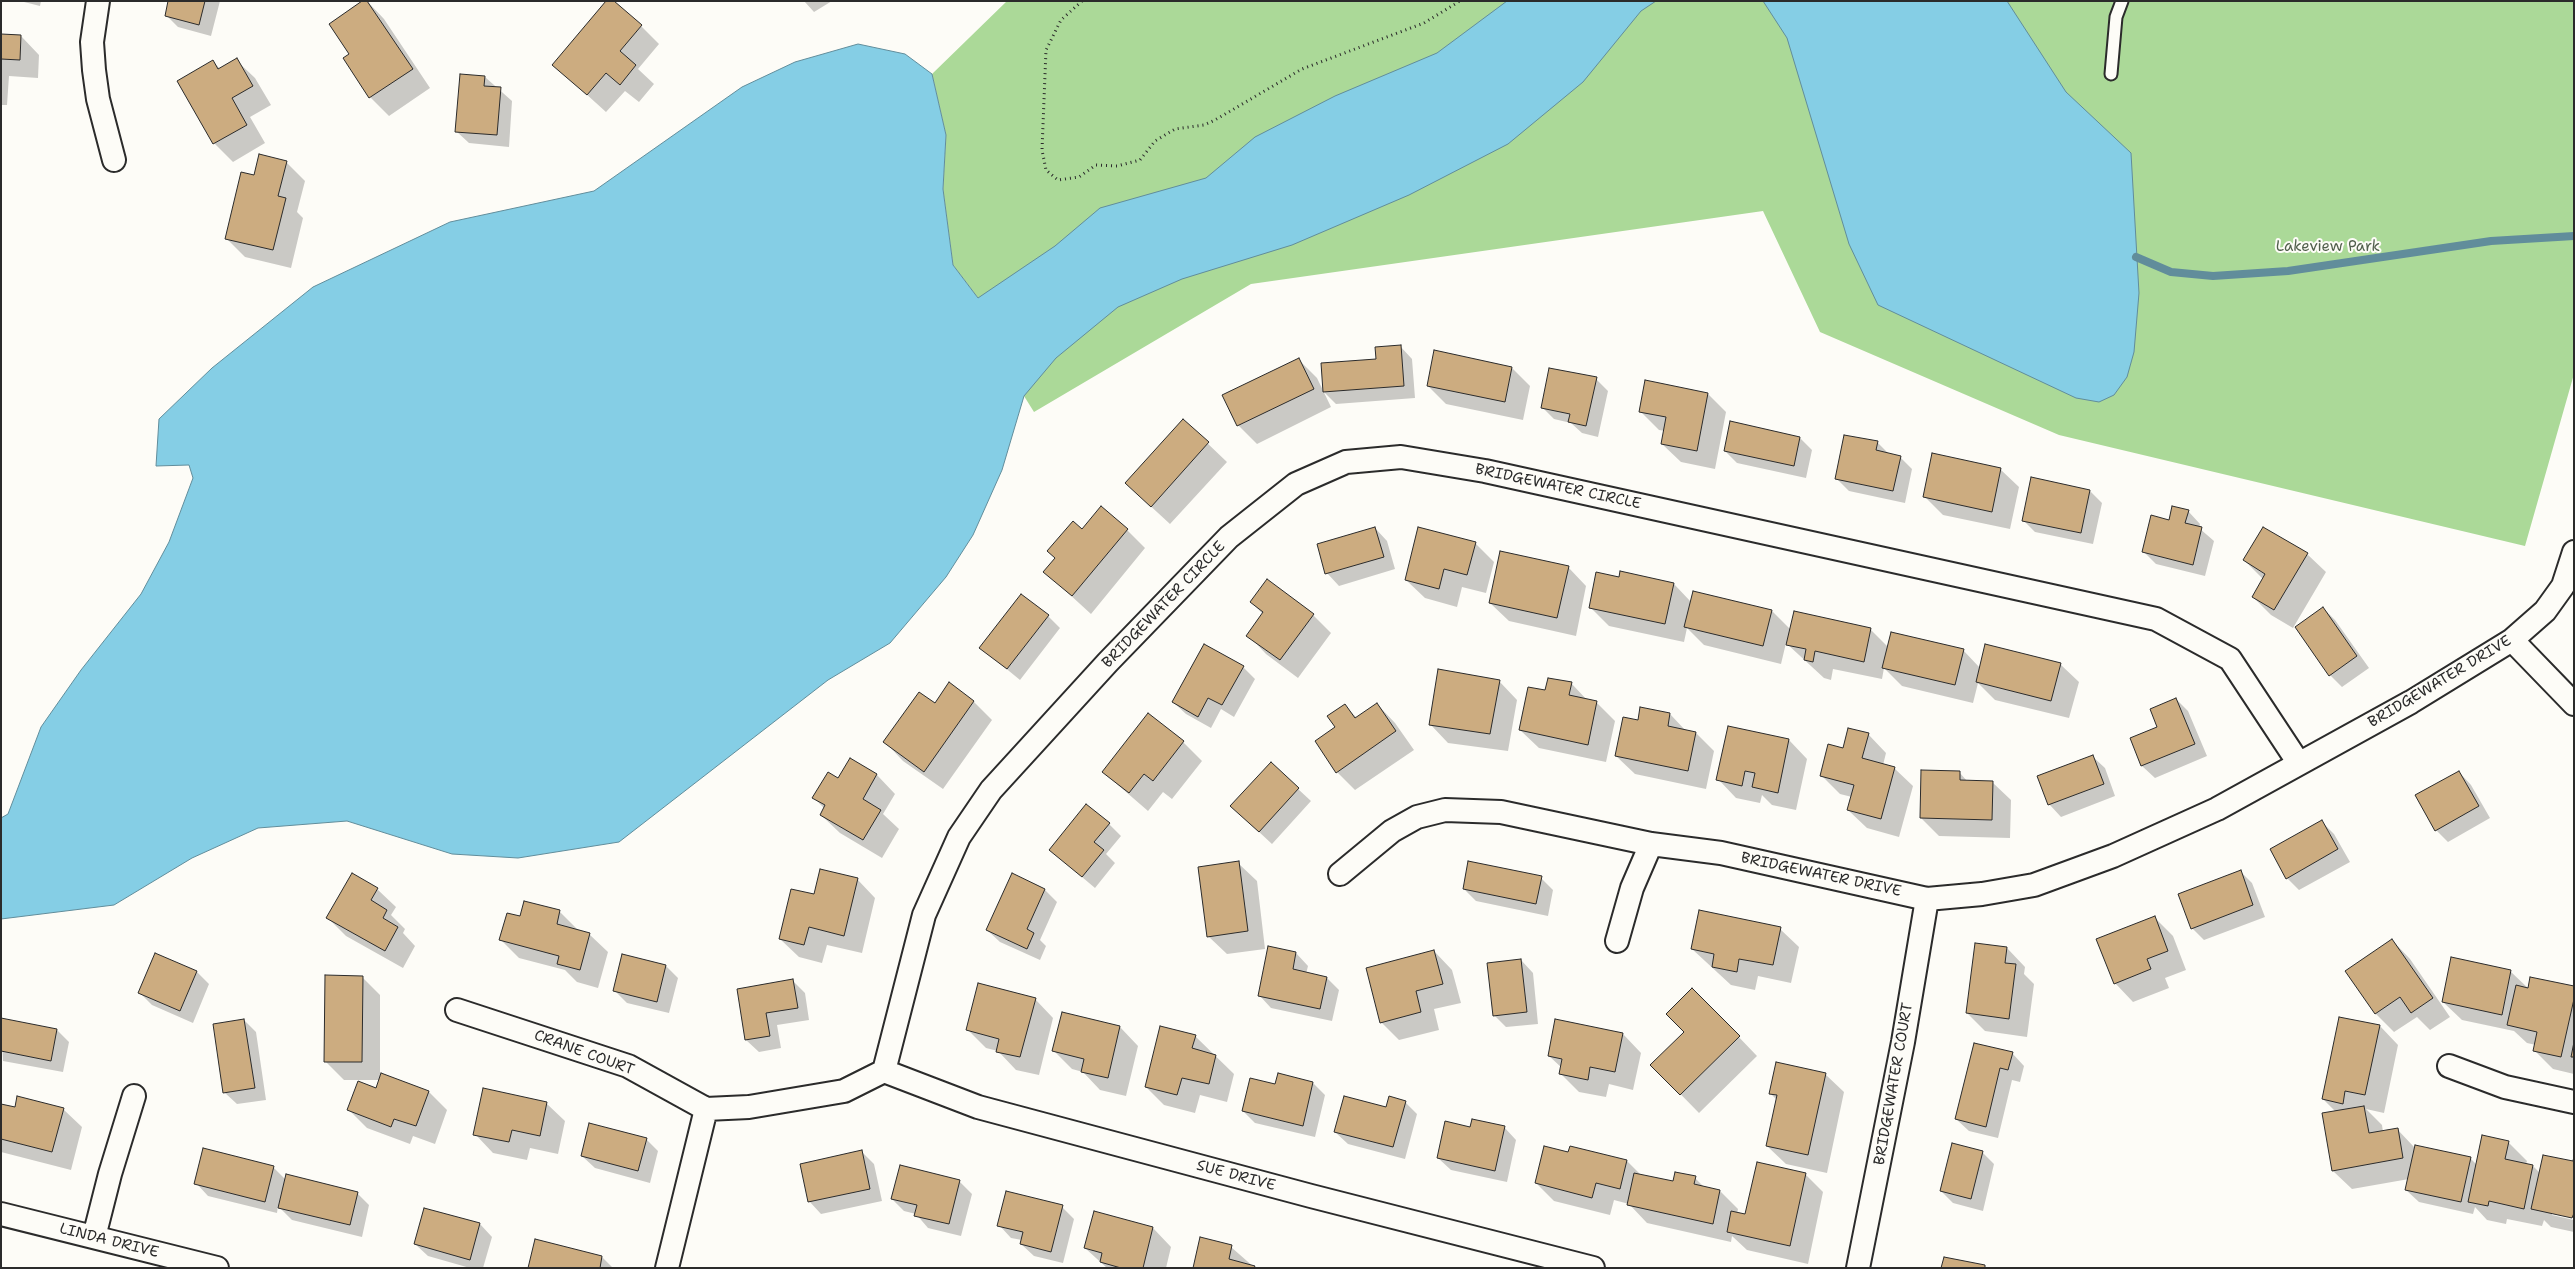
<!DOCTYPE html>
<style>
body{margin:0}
#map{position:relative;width:2575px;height:1269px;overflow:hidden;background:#fdfcf7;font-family:"Shantell Sans",sans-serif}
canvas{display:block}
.frame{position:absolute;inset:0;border:2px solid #2b2b2b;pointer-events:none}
</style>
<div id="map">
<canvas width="2575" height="1269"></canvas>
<div class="frame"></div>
</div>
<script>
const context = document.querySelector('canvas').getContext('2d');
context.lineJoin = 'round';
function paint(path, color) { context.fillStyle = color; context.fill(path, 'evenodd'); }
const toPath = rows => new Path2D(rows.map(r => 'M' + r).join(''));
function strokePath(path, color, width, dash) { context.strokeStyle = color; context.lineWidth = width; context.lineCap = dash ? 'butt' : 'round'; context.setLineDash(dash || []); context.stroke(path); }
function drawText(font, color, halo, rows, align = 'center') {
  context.font = font + ' "Shantell Sans",sans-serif'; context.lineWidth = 4; context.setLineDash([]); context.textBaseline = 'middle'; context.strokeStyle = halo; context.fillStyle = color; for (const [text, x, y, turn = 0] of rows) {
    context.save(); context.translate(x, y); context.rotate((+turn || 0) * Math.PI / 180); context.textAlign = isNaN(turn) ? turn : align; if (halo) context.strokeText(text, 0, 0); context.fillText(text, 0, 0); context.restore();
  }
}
const green = toPath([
 [1007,1,2574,1,2574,374,2525,546,2059,435,1820,332,1763,211,1251,284,1034,412,1024,396,978,298,953,265,943,189,946,135,932,74]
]);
const water = toPath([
 [1507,1,1656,1,1641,11,1583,82,1508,144,1409,195,1292,245,1182,279,1118,307,1056,358,1024,396,1002,470,973,535,946,577,890,643,828,680,619,842,518,858,452,854,347,821,258,828,192,858,114,905,1,919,1,818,8,814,41,727,81,670,141,594,169,542,193,478,189,465,156,466,159,419,212,368,313,287,450,222,594,191,742,87,795,62,858,44,905,54,932,74,946,135,943,189,953,265,978,298,1055,246,1100,208,1206,178,1255,137,1335,96,1437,53,1507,1],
 [1763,1,2007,1,2066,92,2131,153,2139,293,2134,352,2127,377,2114,395,2099,402,2076,398,1878,305,1849,244,1787,38,1763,1]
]);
const shadow = toPath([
 [20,1,41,1,40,6],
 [170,1,220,1,211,36,178,27,166,15],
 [367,1,384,19,430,88,389,116,370,97,345,59,351,54],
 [804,1,832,1,814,12],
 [641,26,659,44,638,69,654,84,639,102,625,91,606,112,554,65],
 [1,35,21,36,39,55,38,78,9,76,7,105,1,105],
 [236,60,255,78,271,105,250,117,265,143,233,162,214,143,179,81,213,61,220,69],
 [485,77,512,101,509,147,469,143,456,131],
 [286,162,305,181,297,212,303,218,291,268,245,257,226,238,255,177],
 [1400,346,1412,359,1415,398,1336,404,1324,392],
 [1298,359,1317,378,1331,407,1257,444,1238,425,1224,396],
 [1512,368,1530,386,1523,420,1446,404,1428,386],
 [1596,379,1608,391,1598,437,1582,433,1571,423,1554,419,1542,407],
 [1708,394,1726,412,1715,469,1681,462,1662,444,1665,431,1659,430,1641,412],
 [1183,420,1227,462,1170,524,1145,501],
 [1800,438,1812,450,1806,478,1737,463,1725,451],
 [1877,442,1889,454,1900,457,1912,469,1905,503,1849,491,1837,479],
 [2000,469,2019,487,2010,529,1943,515,1924,496],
 [2090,491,2102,503,2093,544,2035,532,2023,520],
 [2188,511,2200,524,2199,528,2214,541,2205,576,2156,564,2144,552,2170,521],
 [1375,528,1387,541,1395,569,1339,586,1327,573],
 [2263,528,2307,554,2326,572,2293,628,2271,615,2253,597,2263,579,2244,560],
 [1082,530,1127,530,1145,548,1091,614,1045,572],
 [1475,543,1494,562,1486,593,1462,587,1457,607,1425,598,1406,580],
 [1568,567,1586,586,1576,636,1509,621,1490,603],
 [1619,578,1674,584,1691,602,1772,611,1791,630,1870,629,1889,648,1963,650,1980,668,2060,664,2079,682,2069,718,1995,700,1978,683,1973,703,1902,686,1884,668,1882,679,1833,669,1831,680,1824,678,1786,643,1781,664,1704,645,1687,628,1684,642,1609,626,1590,607],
 [1251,602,1313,615,1331,633,1298,678,1266,654,1248,635,1263,614],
 [2323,608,2335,620,2369,668,2342,687,2330,675],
 [1048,616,1060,628,1020,680,981,648],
 [1243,667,1255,679,1234,717,1221,709,1211,728,1186,714,1173,702],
 [1499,681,1517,700,1508,751,1448,743,1430,724],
 [1571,683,1588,701,1596,702,1615,721,1606,762,1539,748,1520,730,1546,692],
 [950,684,974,702,992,720,943,789,903,761,885,742,935,705],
 [2176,699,2188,711,2207,756,2155,778,2142,766,2131,739,2159,727],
 [1377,704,1395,723,1414,750,1355,790,1337,772,1337,727,1345,706,1357,718],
 [1670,714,1686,731,1696,733,1714,751,1706,789,1635,774,1616,756,1639,722],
 [1148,715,1183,742,1202,761,1172,799,1163,792,1148,811,1103,772],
 [1868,734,1886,753,1883,765,1894,768,1913,786,1899,837,1867,828,1848,810,1852,797,1840,794,1821,775,1844,750],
 [1789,740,1807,759,1796,810,1772,805,1762,795,1760,803,1736,798,1718,779],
 [2092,756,2105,768,2115,796,2061,817,2049,804],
 [851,760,877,775,895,794,883,814,899,829,882,858,840,833,821,815,825,809,814,798,839,780],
 [1271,764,1311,801,1272,844,1244,818],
 [1959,772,1968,782,1992,782,2011,800,2010,838,1939,836,1921,818],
 [2459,772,2471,785,2490,818,2448,842,2436,830],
 [2322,822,2334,834,2350,862,2299,890,2287,878],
 [1109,824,1121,836,1106,854,1115,863,1095,888,1050,850],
 [1238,863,1257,881,1265,949,1227,954,1208,936],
 [2240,871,2252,883,2265,917,2204,940,2192,928],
 [1541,878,1553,890,1548,916,1476,901,1464,889],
 [857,879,875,898,862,953,827,945,822,963,799,957,780,939,815,896],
 [377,889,396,907,391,915,405,929,403,933,415,946,403,968,346,936,328,918],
 [1045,890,1057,902,1040,940,1046,946,1040,960,1000,942,987,930],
 [560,912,578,930,589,934,608,952,598,988,577,982,565,970,519,958,501,940,521,918],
 [2155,918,2173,936,2186,970,2165,978,2169,988,2133,1002,2115,983],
 [1780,929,1799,947,1791,983,1758,976,1755,990,1731,985,1692,949],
 [2392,940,2410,959,2450,1017,2430,1030,2417,1017,2394,1032,2376,1014,2347,971],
 [2007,948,2025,967,2024,974,2034,984,2027,1037,1985,1031,1967,1013],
 [1434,951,1452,970,1461,1003,1434,1009,1439,1030,1399,1040,1381,1022],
 [1296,953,1308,966,1306,974,1327,978,1339,990,1332,1021,1271,1008,1259,995],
 [1521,960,1533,973,1538,1024,1506,1027,1494,1015],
 [666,966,678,978,669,1013,627,1003,614,990],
 [2510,971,2529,989,2574,987,2574,1074,2553,1069,2535,1051,2536,1045,2527,1043,2514,1031,2462,1020,2443,1002],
 [197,972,209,984,193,1023,152,1005,140,993],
 [362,977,380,995,380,1079,429,1092,447,1110,435,1144,413,1136,410,1144,367,1128,349,1110,376,1090,380,1080,344,1080,326,1062],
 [793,981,805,993,809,1020,777,1025,781,1048,759,1052,746,1040,738,990],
 [1035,999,1053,1018,1039,1075,1016,1070,998,1051,986,1048,968,1030],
 [1711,1008,1757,1056,1699,1113,1652,1065],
 [1063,1013,1120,1027,1138,1046,1126,1096,1100,1090,1083,1072,1072,1069,1054,1051],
 [1,1020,57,1030,69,1042,63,1072,3,1061],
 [244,1020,256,1032,266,1100,237,1104,224,1092],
 [1556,1020,1623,1034,1641,1053,1633,1090,1609,1084,1606,1097,1579,1092,1560,1073,1562,1068,1549,1056],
 [2380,1026,2398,1045,2384,1113,2366,1109,2382,1125,2383,1132,2397,1129,2414,1147,2470,1158,2477,1165,2508,1142,2527,1161,2526,1164,2533,1166,2540,1173,2574,1161,2574,1217,2552,1212,2552,1215,2574,1220,2574,1232,2551,1227,2544,1220,2542,1226,2507,1219,2506,1224,2487,1220,2475,1207,2473,1214,2419,1202,2406,1190,2409,1179,2352,1189,2333,1171,2336,1112,2323,1099],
 [1195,1036,1234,1074,1227,1102,1200,1095,1195,1113,1164,1105,1146,1087],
 [2012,1053,2024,1066,2020,1082,2012,1080,1998,1138,1969,1131,1956,1119],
 [1825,1074,1844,1092,1827,1173,1786,1164,1767,1146,1777,1100,1770,1093],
 [1313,1083,1325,1095,1315,1137,1255,1123,1243,1111,1276,1085],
 [1405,1102,1417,1114,1405,1159,1348,1144,1335,1132],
 [546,1103,565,1121,558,1154,530,1148,527,1160,493,1153,475,1134],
 [1,1105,15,1109,63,1109,82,1127,71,1170,1,1152],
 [1504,1127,1516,1140,1507,1182,1451,1170,1438,1158,1471,1128],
 [646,1139,658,1151,650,1183,595,1168,582,1156],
 [861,1151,874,1164,882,1201,821,1214,809,1201],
 [1982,1152,1994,1164,1983,1211,1953,1203,1941,1191],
 [1569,1154,1627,1161,1641,1175,1674,1183,1695,1178,1705,1188,1720,1191,1738,1209,1737,1214,1746,1216,1805,1174,1823,1192,1808,1264,1747,1250,1732,1236,1731,1242,1647,1223,1629,1204,1614,1200,1610,1215,1554,1201,1536,1183],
 [273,1167,286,1180,357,1193,369,1205,362,1237,292,1220,278,1206,277,1213,208,1196,196,1183],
 [959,1181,972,1194,961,1236,928,1228,916,1214,904,1211,892,1199],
 [1062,1207,1074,1219,1063,1263,1034,1256,1021,1244,1022,1240,1011,1238,999,1225],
 [425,1209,480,1224,492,1237,483,1268,470,1268,428,1256,415,1244],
 [1153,1228,1171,1247,1166,1268,1107,1268,1085,1248],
 [1231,1247,1255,1268,1194,1268],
 [602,1257,613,1268,530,1268]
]);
const stream = toPath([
 [2136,257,2171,272,2213,276,2288,271,2491,241,2574,236]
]);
const building = toPath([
 [168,1,205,1,199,25,165,16,168,1],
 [362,1,367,1,413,69,369,98,343,58,349,54,329,24,362,1],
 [606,1,614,1,642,25,620,51,636,65,620,85,606,73,587,95,552,65,606,1],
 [1,34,21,35,20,60,1,59,1,34],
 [237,58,253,86,232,98,247,125,213,144,177,81,213,60,218,69,237,58],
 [460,74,485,76,484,86,501,87,497,135,455,132,460,74],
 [259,154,287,161,278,196,286,198,273,250,225,239,241,172,254,175,259,154],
 [1401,345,1404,386,1323,392,1321,363,1376,359,1375,347,1401,345],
 [1434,350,1512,367,1505,402,1427,386,1434,350],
 [1299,358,1314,389,1237,426,1222,395,1299,358],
 [1549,368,1597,377,1586,426,1568,422,1570,414,1541,408,1549,368],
 [1645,380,1708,393,1697,451,1661,444,1666,417,1639,412,1645,380],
 [1183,419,1209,442,1151,507,1125,483,1183,419],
 [1730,421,1800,437,1794,466,1724,451,1730,421],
 [1844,435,1878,441,1876,450,1901,456,1893,491,1835,479,1844,435],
 [1932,453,2001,468,1992,512,1923,497,1932,453],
 [2031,477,2090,490,2081,533,2022,521,2031,477],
 [1101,506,1128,529,1072,596,1043,572,1055,558,1047,551,1073,521,1082,529,1101,506],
 [2172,506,2189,510,2185,523,2202,527,2193,565,2142,552,2151,515,2169,520,2172,506],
 [1375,527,1384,557,1325,574,1317,544,1375,527],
 [1418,527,1476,542,1467,575,1444,569,1439,589,1405,580,1418,527],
 [2263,527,2308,553,2274,610,2252,597,2265,574,2243,560,2263,527],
 [1500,551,1569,566,1557,618,1489,603,1500,551],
 [1620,571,1674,583,1665,624,1589,608,1596,572,1619,577,1620,571],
 [1267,579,1314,614,1280,660,1246,636,1263,612,1250,602,1267,579],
 [1693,591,1772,610,1763,646,1684,627,1693,591],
 [1021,594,1049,615,1007,669,979,648,1021,594],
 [2323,607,2357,656,2329,676,2295,627,2323,607],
 [1794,611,1871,628,1864,662,1815,651,1813,662,1804,660,1806,649,1786,645,1794,611],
 [1891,632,1964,649,1955,685,1882,668,1891,632],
 [1204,644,1244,666,1222,705,1208,698,1198,717,1172,702,1204,644],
 [1985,644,2061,663,2051,701,1976,682,1985,644],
 [1438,669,1500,680,1490,734,1429,725,1438,669],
 [1548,678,1572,682,1569,695,1597,701,1588,745,1519,730,1528,687,1545,690,1548,678],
 [949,682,974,701,924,772,883,742,919,692,935,703,949,682],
 [2176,698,2195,744,2141,766,2130,738,2157,727,2150,709,2176,698],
 [1377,703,1396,731,1336,773,1315,741,1335,727,1327,716,1345,704,1355,718,1377,703],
 [1640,707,1670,713,1668,726,1696,732,1688,771,1615,756,1623,717,1638,720,1640,707],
 [1148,713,1184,741,1153,781,1144,774,1129,793,1102,772,1148,713],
 [1728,726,1789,739,1778,793,1752,787,1755,773,1745,771,1742,786,1716,780,1728,726],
 [1848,728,1869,733,1862,758,1895,767,1881,819,1847,810,1854,785,1820,776,1828,744,1843,748,1848,728],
 [2093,755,2104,784,2048,805,2037,776,2093,755],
 [850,758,877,774,863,799,881,810,863,840,820,815,825,805,812,798,828,772,838,778,850,758],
 [1271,762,1299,788,1259,832,1230,806,1271,762],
 [1921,770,1960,771,1960,780,1993,781,1992,820,1920,818,1921,770],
 [2459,771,2479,806,2435,831,2415,795,2459,771],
 [1086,804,1110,823,1094,842,1104,850,1082,877,1049,850,1086,804],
 [2322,820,2338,849,2286,879,2270,849,2322,820],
 [1239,861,1248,931,1207,937,1198,867,1239,861],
 [1468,861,1542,876,1536,904,1463,889,1468,861],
 [820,869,858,878,844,936,809,927,804,945,779,939,791,889,814,894,820,869],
 [2241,870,2253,905,2191,929,2178,894,2241,870],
 [352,873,378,888,371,900,387,910,383,918,398,927,385,951,326,918,352,873],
 [1012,873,1045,889,1027,929,1034,933,1027,949,986,930,1012,873],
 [524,901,560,910,557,924,590,933,580,970,557,964,559,956,499,940,507,913,520,916,524,901],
 [1699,910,1781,927,1773,965,1739,959,1737,972,1712,967,1714,954,1691,949,1699,910],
 [2155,916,2168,951,2147,959,2151,969,2114,984,2096,939,2155,916],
 [2392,939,2433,998,2411,1013,2400,997,2375,1014,2345,971,2392,939],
 [1975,943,2007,947,2005,963,2016,964,2009,1019,1966,1013,1975,943],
 [1268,946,1296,952,1293,969,1327,977,1320,1009,1258,996,1268,946],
 [1434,950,1443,984,1416,991,1421,1012,1380,1023,1366,968,1434,950],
 [155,953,197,971,180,1011,138,993,155,953],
 [622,954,666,965,657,1002,613,991,622,954],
 [2451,957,2511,970,2502,1015,2442,1002,2451,957],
 [1521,959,1527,1012,1493,1016,1487,963,1521,959],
 [325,975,363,976,362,1062,324,1062,325,975],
 [2530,977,2574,986,2574,999,2561,1057,2533,1051,2537,1032,2507,1025,2516,985,2528,988,2530,977],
 [793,979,798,1008,766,1013,770,1036,745,1040,737,989,793,979],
 [978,983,1036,998,1020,1057,996,1052,999,1039,966,1030,978,983],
 [1692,988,1740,1036,1680,1095,1650,1065,1684,1032,1666,1014,1692,988],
 [1062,1012,1120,1026,1108,1078,1081,1072,1084,1059,1052,1051,1062,1012],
 [2339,1017,2380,1025,2365,1095,2345,1091,2343,1104,2322,1099,2339,1017],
 [1,1018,57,1029,51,1061,1,1051,1,1018],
 [244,1019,255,1088,223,1093,213,1024,244,1019],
 [1555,1019,1623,1033,1615,1072,1590,1067,1588,1080,1559,1074,1562,1059,1548,1056,1555,1019],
 [1160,1026,1196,1035,1192,1048,1216,1055,1209,1084,1182,1078,1177,1095,1145,1087,1160,1026],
 [2574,1042,2574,1057,2571,1057,2574,1042],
 [1974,1043,2013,1052,2008,1070,2000,1068,1986,1127,1955,1119,1974,1043],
 [1776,1062,1826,1073,1808,1155,1766,1146,1777,1095,1769,1094,1776,1062],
 [381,1073,429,1091,416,1126,394,1119,391,1127,347,1110,358,1081,376,1088,381,1073],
 [1278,1073,1313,1082,1303,1126,1242,1111,1250,1078,1275,1084,1278,1073],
 [483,1088,547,1102,540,1136,512,1130,509,1142,473,1135,483,1088],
 [17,1096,64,1108,52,1152,1,1139,1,1104,15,1107,17,1096],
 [1344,1096,1386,1107,1389,1096,1406,1101,1393,1147,1334,1132,1344,1096],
 [2364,1106,2369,1133,2398,1128,2403,1158,2332,1171,2322,1113,2364,1106],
 [1472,1119,1505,1126,1495,1171,1437,1158,1445,1121,1470,1127,1472,1119],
 [589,1123,647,1138,638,1171,581,1156,589,1123],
 [2482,1135,2509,1141,2505,1159,2533,1165,2524,1209,2489,1201,2488,1206,2468,1202,2482,1135],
 [1952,1143,1983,1151,1971,1199,1940,1191,1952,1143],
 [2415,1145,2471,1157,2461,1202,2405,1190,2415,1145],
 [1544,1146,1568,1152,1570,1146,1627,1160,1620,1189,1596,1183,1592,1198,1535,1183,1544,1146],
 [203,1148,274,1166,265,1202,194,1184,203,1148],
 [862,1150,870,1189,808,1202,800,1164,862,1150],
 [2543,1155,2573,1161,2574,1156,2574,1213,2572,1218,2531,1209,2543,1155],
 [1757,1162,1806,1173,1790,1246,1727,1232,1731,1211,1745,1214,1757,1162],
 [900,1165,960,1180,949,1224,914,1216,917,1205,891,1199,900,1165],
 [1675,1172,1696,1176,1694,1184,1720,1190,1713,1224,1627,1205,1634,1173,1673,1181,1675,1172],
 [286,1174,358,1192,350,1225,278,1208,286,1174],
 [1006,1191,1063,1205,1051,1252,1020,1244,1023,1232,997,1226,1006,1191],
 [424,1208,480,1223,470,1260,414,1244,424,1208],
 [1094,1211,1153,1227,1143,1268,1121,1268,1100,1262,1102,1253,1084,1248,1094,1211],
 [1200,1237,1232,1245,1229,1259,1255,1266,1254,1268,1193,1268,1200,1237],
 [535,1239,602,1256,600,1268,528,1268,535,1239],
 [1944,1257,1985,1265,1985,1268,1941,1268,1944,1257]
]);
const path = toPath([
 [1082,1,1061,20,1046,50,1042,150,1046,170,1058,180,1079,177,1096,165,1117,166,1140,160,1155,141,1175,129,1204,125,1215,120,1302,69,1424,23,1460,1]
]);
const service = toPath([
 [2111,74,2116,17,2122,1]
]);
const minor = toPath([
 [98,1,92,42,94,70,98,99,114,160],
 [2512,640,2574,704],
 [1340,874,1392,831,1417,817,1445,810,1501,812,1651,844,1721,853,1927,899,1982,894,2034,885,2113,856,2217,809,2411,702,2512,640,2545,611,2563,586,2574,552],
 [1617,941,1632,888,1651,844],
 [457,1010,628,1066,706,1109],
 [2449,1066,2505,1087,2574,1102],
 [884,1071,978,1107,1311,1196,1593,1268],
 [706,1109,749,1107,844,1091,884,1071,924,915,959,837,991,790,1108,662,1229,537,1296,484,1346,462,1401,457,1485,471,2156,619,2230,659,2298,762],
 [1,1214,217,1268],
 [94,1237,110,1174,134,1096],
 [667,1268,706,1109],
 [1858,1268,1903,1042,1927,899]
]);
const parkNames = [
 ["Lakeview Park",2328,247]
];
const streetNames = [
 ["BRIDGEWATER CIRCLE",1558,487,12],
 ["BRIDGEWATER CIRCLE",1164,605,-46],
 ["BRIDGEWATER DRIVE",2440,682,-31],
 ["BRIDGEWATER DRIVE",1821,875,12],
 ["CRANE COURT",584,1053,20],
 ["BRIDGEWATER COURT",1894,1084,-80],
 ["SUE DRIVE",1236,1176,15],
 ["LINDA DRIVE",109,1241,14]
];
paint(green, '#abd998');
paint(water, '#85cee5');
strokePath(water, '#618d9b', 1);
paint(shadow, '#0003');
strokePath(stream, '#618d9b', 8);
paint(building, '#ccac80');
strokePath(building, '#2b2b2b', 1);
strokePath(service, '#2b2b2b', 15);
strokePath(minor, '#2b2b2b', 26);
strokePath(path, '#2b2b2b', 3, [1, 4]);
strokePath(service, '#fdfcf7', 11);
strokePath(minor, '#fdfcf7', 22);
drawText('15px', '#515f4c', '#fdfcf7', parkNames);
drawText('15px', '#2b2b2b', '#fdfcf7', streetNames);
</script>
